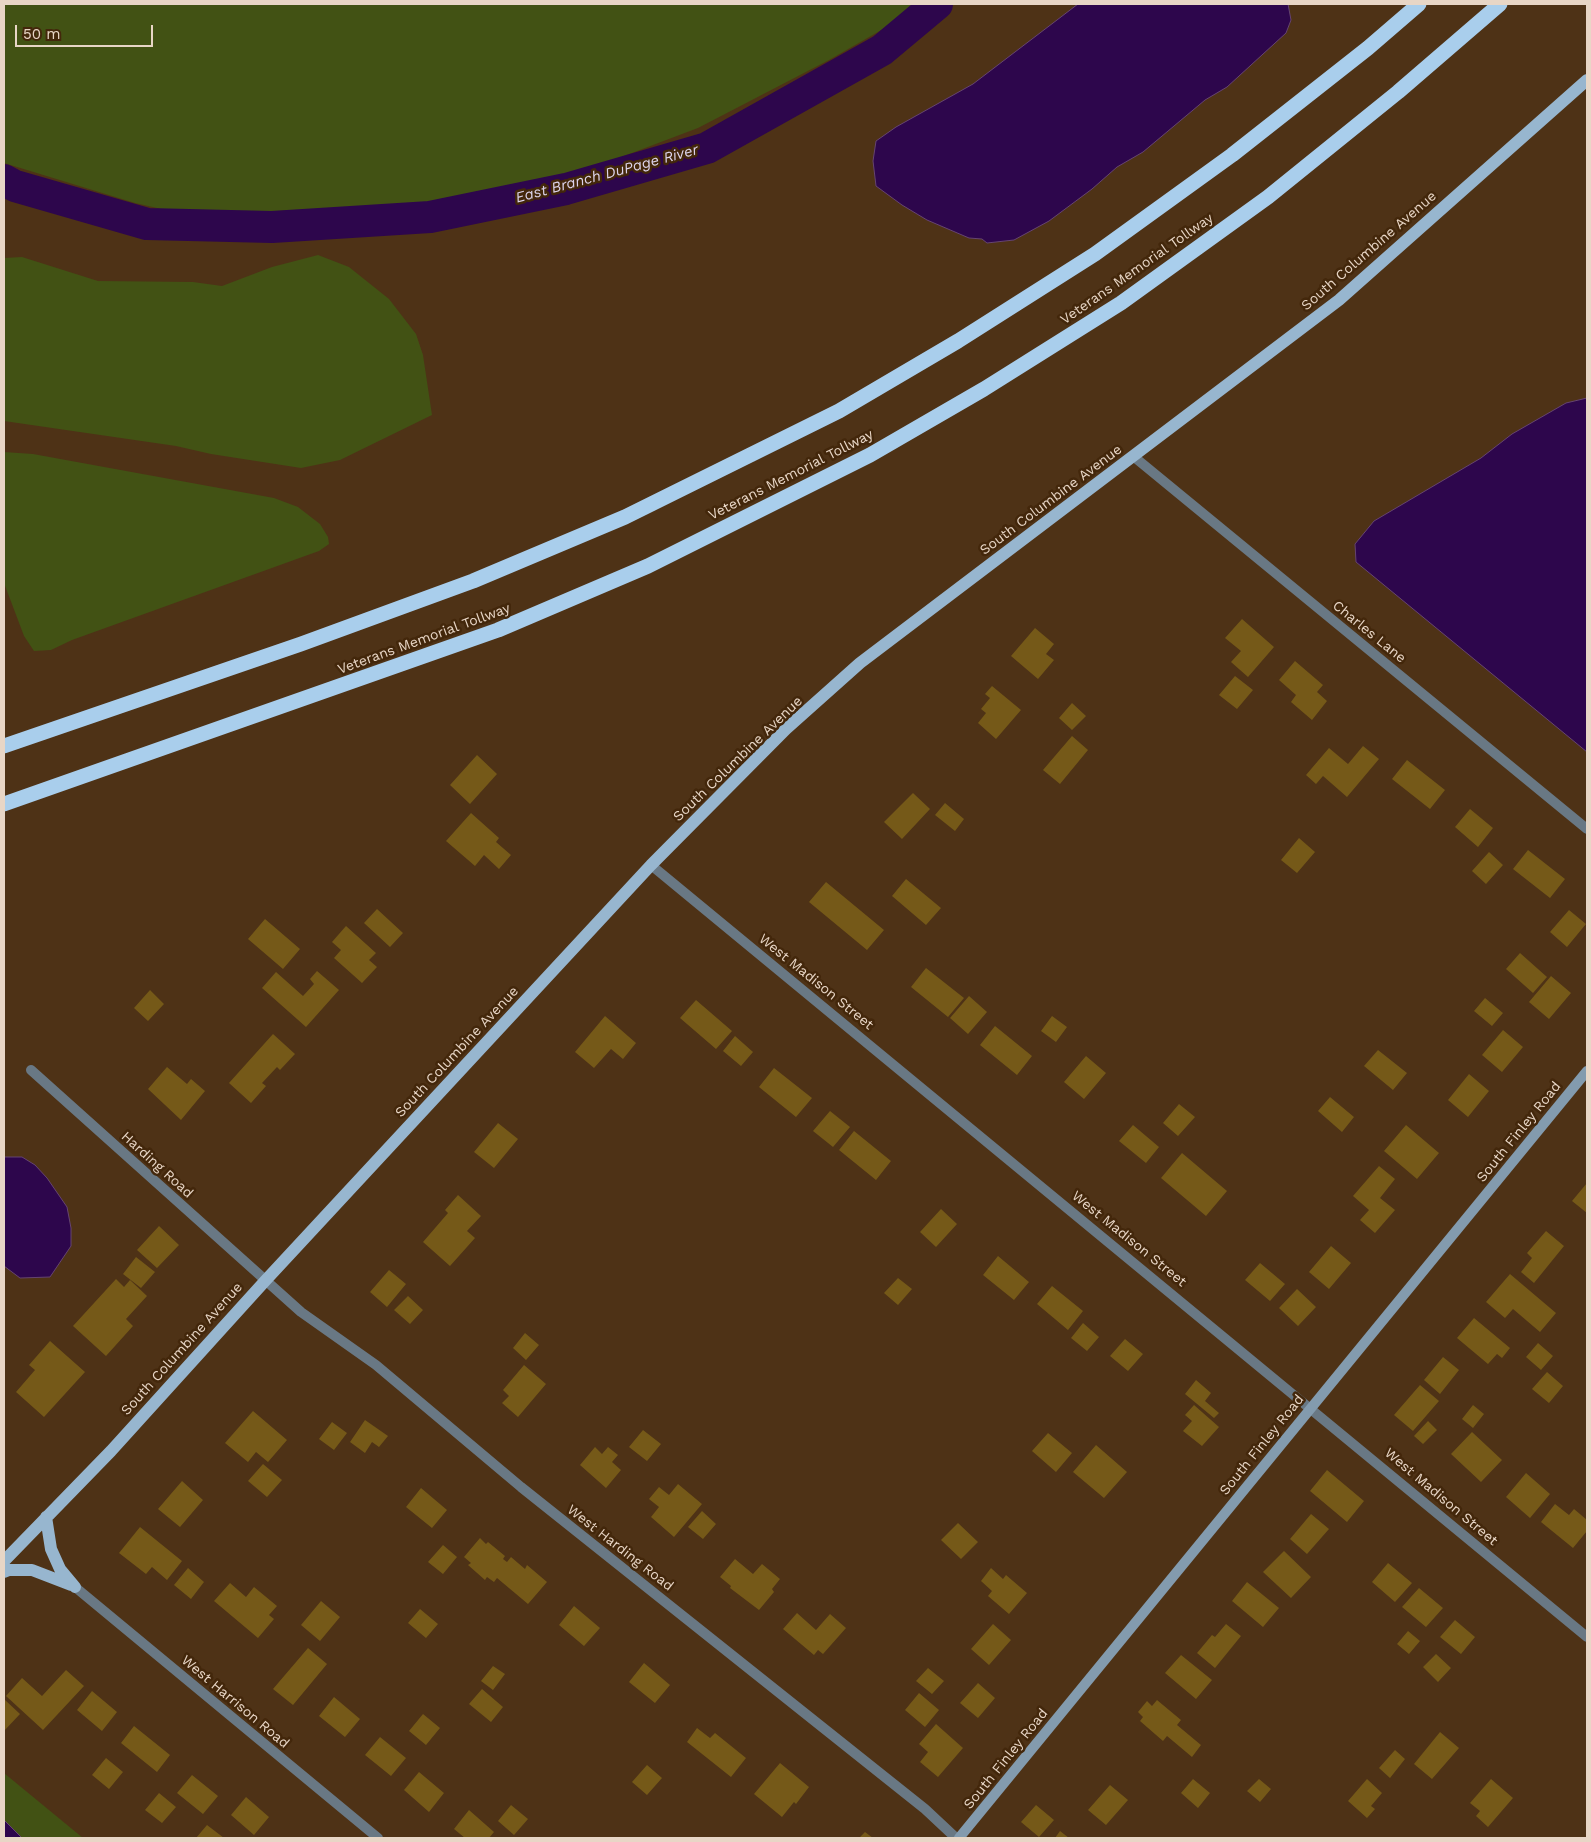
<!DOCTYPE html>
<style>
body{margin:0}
#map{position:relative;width:1591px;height:1842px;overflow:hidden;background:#4e3216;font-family:"Work Sans",sans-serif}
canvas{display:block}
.frame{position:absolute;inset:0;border:5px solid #e8d6c6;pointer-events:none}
.scale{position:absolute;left:15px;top:25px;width:138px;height:22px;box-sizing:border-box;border:2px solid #e8d6c6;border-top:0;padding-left:6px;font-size:15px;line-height:18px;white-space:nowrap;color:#e8d6c6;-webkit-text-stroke:4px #43270b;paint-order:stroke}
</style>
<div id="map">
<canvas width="1591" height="1842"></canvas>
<div class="frame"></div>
<div class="scale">50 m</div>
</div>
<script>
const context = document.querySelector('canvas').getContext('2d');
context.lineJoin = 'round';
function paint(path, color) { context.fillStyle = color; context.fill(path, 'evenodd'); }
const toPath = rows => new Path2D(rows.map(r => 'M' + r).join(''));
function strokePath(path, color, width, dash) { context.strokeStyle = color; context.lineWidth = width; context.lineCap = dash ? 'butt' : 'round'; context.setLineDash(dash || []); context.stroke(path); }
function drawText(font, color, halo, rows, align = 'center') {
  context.font = font + ' "Work Sans",sans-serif'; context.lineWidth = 5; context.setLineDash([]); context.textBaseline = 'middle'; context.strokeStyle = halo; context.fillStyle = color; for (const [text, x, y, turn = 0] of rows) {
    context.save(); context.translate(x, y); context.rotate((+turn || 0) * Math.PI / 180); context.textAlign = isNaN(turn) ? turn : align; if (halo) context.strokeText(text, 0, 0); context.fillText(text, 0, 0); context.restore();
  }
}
const green = toPath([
 [4,4,923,4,911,13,829,60,698,128,616,159,570,173,492,194,390,208,278,211,223,215,179,213,135,203,4,163],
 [318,255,349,267,389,299,416,334,423,355,432,415,340,460,301,468,211,454,176,446,4,421,4,258,22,257,98,281,193,282,222,286,272,267],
 [4,452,33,454,274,498,298,507,320,524,328,537,329,544,319,551,72,640,51,650,34,651,24,636,4,583],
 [4,1773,83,1838,4,1838]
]);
const water = toPath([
 [1078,4,1288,4,1291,20,1286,33,1227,87,1205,100,1143,152,1117,167,1092,189,1049,221,1014,240,987,243,982,239,969,238,927,220,902,205,876,186,873,161,876,141,896,127,973,84,1078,4],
 [1587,398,1587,752,1356,562,1355,544,1374,521,1481,458,1512,434,1566,403,1587,398],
 [4,1157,22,1157,35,1165,47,1178,67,1207,71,1228,71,1246,50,1277,20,1278,4,1266,4,1157],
 [4,1820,22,1838,4,1838,4,1820]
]);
const river = toPath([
 [4,180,15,186,147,224,272,227,430,217,566,189,707,148,882,50,937,4]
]);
const building = toPath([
 [1242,619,1274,647,1248,677,1231,662,1241,651,1225,638],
 [1035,628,1054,644,1046,654,1054,660,1038,679,1011,656],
 [1295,661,1323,685,1317,692,1327,701,1312,720,1291,702,1296,695,1279,680],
 [1235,676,1253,690,1237,709,1219,695],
 [992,686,1021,710,996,739,978,723,986,713,981,709,990,698,985,694],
 [1072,703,1086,716,1072,730,1059,718],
 [1072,736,1088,750,1060,784,1043,770],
 [1363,746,1379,759,1347,797,1323,776,1316,784,1306,775,1329,748,1348,764],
 [477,755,497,774,470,804,450,785],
 [1407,760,1445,790,1430,809,1392,779],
 [913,793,930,809,902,839,884,822],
 [945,803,964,819,955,831,935,815],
 [1470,809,1493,828,1478,847,1455,827],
 [471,813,499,838,496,842,511,855,499,869,484,855,475,866,446,841],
 [1299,838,1315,852,1297,873,1281,860],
 [1528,850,1565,879,1550,898,1513,869],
 [1489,852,1503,865,1486,884,1472,871],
 [906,879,941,908,926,925,892,896],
 [826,882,884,930,867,950,809,902],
 [377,909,403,933,390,947,364,923],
 [1569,910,1586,924,1567,947,1550,932],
 [265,919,300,949,283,969,248,939],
 [346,926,376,953,369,960,377,967,362,983,334,958,341,950,332,942],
 [1520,953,1547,977,1533,993,1506,969],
 [926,968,964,998,948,1017,911,987],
 [317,971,339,990,306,1027,262,988,276,972,303,996,314,984,310,979],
 [1551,976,1571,993,1549,1019,1529,1002],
 [150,990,164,1004,148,1021,134,1008],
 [969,996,987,1012,968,1034,950,1018],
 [1485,998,1503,1013,1492,1026,1474,1011],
 [696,1000,732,1031,716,1049,680,1018],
 [605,1016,636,1043,623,1059,611,1049,594,1068,575,1052],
 [1052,1016,1067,1027,1056,1042,1041,1031],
 [995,1026,1032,1056,1017,1075,980,1045],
 [1503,1030,1523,1047,1502,1072,1482,1055],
 [273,1034,295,1054,280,1070,277,1067,262,1083,266,1086,251,1103,229,1083],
 [735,1036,753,1052,741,1066,723,1051],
 [1378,1050,1407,1073,1393,1090,1364,1066],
 [1086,1056,1106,1073,1084,1099,1064,1082],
 [167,1067,187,1084,191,1079,205,1091,181,1120,148,1089],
 [774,1068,812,1098,796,1117,759,1087],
 [1469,1074,1489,1091,1468,1117,1448,1100],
 [1330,1097,1354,1117,1342,1132,1318,1111],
 [1179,1104,1195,1117,1178,1136,1163,1123],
 [830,1111,850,1127,833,1147,813,1131],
 [498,1123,518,1139,494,1168,474,1152],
 [1133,1125,1159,1147,1146,1163,1119,1141],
 [1406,1125,1439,1153,1417,1179,1384,1151],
 [854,1131,891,1161,876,1180,839,1150],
 [1182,1153,1227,1191,1206,1216,1161,1178],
 [1379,1166,1395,1179,1380,1198,1395,1210,1375,1233,1360,1220,1369,1210,1353,1196],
 [1587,1183,1587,1213,1572,1201],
 [458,1195,481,1216,467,1231,475,1238,450,1266,423,1242,448,1213,445,1210],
 [941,1209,957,1224,936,1247,920,1232],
 [159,1226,179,1245,157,1268,137,1250],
 [1546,1231,1564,1246,1534,1283,1521,1272,1532,1258,1527,1253],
 [1331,1246,1351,1263,1329,1289,1309,1272],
 [998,1256,1029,1282,1014,1300,983,1275],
 [136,1257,155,1272,141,1288,123,1274],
 [1260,1263,1285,1284,1270,1301,1245,1280],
 [389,1270,406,1284,387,1307,370,1292],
 [1510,1274,1556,1313,1540,1332,1513,1309,1505,1318,1486,1302],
 [898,1278,912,1289,898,1305,884,1293],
 [116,1279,124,1287,130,1280,147,1296,126,1319,133,1326,106,1356,73,1326],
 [1052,1286,1083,1311,1068,1330,1037,1304],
 [1297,1289,1316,1307,1298,1326,1279,1308],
 [408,1296,423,1310,410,1324,394,1310],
 [1474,1318,1510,1348,1502,1358,1497,1354,1488,1364,1457,1338],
 [1083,1323,1099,1337,1087,1351,1071,1338],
 [525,1333,539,1345,526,1360,513,1348],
 [1125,1339,1143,1354,1128,1371,1110,1356],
 [50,1341,85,1372,44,1417,16,1392,35,1370,29,1365],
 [1538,1343,1553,1356,1541,1370,1526,1357],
 [1443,1357,1459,1370,1440,1394,1424,1380],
 [524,1365,546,1384,518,1417,502,1403,509,1396,503,1390],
 [1547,1372,1563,1386,1549,1403,1532,1389],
 [1196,1380,1211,1393,1205,1401,1219,1413,1214,1418,1185,1394],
 [1420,1385,1439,1401,1413,1431,1394,1415],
 [1194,1405,1219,1427,1202,1446,1183,1431,1192,1421,1185,1415],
 [1473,1405,1484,1414,1473,1428,1462,1419],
 [253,1411,287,1440,268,1462,256,1452,248,1462,225,1443],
 [365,1420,388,1436,379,1447,372,1442,365,1453,350,1442],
 [1428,1421,1437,1430,1423,1444,1414,1436],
 [332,1422,347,1433,334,1450,319,1439],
 [643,1430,661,1444,647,1461,629,1447],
 [1472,1432,1502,1460,1481,1482,1451,1454],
 [1048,1433,1072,1453,1056,1472,1032,1451],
 [1096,1445,1127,1472,1104,1498,1073,1472],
 [595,1447,602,1454,608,1447,618,1455,612,1462,621,1470,606,1488,580,1465],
 [263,1464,282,1480,267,1497,248,1481],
 [1327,1470,1364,1501,1347,1522,1310,1491],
 [1526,1473,1550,1494,1530,1518,1506,1497],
 [182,1481,203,1500,180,1527,158,1509],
 [678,1484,702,1504,674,1537,651,1517,659,1507,649,1499,659,1487,669,1495],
 [421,1488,447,1510,432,1528,406,1507],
 [1555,1504,1569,1515,1574,1509,1587,1520,1587,1531,1573,1548,1541,1522],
 [702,1511,716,1524,703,1539,688,1527],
 [1311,1514,1329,1529,1307,1554,1290,1539],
 [958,1523,978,1542,961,1559,941,1540],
 [140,1527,182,1561,167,1580,152,1567,146,1574,119,1553],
 [480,1538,486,1544,488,1542,505,1556,503,1559,507,1562,511,1557,525,1569,527,1565,547,1582,528,1604,497,1578,494,1582,487,1577,485,1580,468,1565,471,1563,464,1557],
 [443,1545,457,1557,443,1574,428,1562],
 [1284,1551,1311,1577,1291,1598,1263,1572],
 [735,1559,753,1574,762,1564,780,1579,772,1589,774,1592,759,1610,730,1588,731,1586,720,1577],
 [1388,1563,1412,1583,1395,1602,1372,1582],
 [188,1568,204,1582,191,1599,174,1585],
 [991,1568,1003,1579,1006,1575,1027,1593,1009,1614,988,1596,992,1591,981,1581],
 [1247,1582,1279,1608,1263,1627,1232,1601],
 [230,1583,246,1597,254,1587,277,1606,269,1615,274,1619,258,1638,214,1601],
 [1419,1588,1443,1608,1426,1627,1402,1607],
 [321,1601,340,1617,320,1641,301,1625],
 [574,1606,600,1628,584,1646,559,1625],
 [420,1609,438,1624,426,1638,408,1623],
 [797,1613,816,1630,830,1614,846,1628,823,1654,818,1650,814,1655,783,1629],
 [1455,1620,1475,1637,1461,1654,1440,1637],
 [993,1624,1011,1640,989,1665,971,1649],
 [1226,1624,1241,1636,1215,1668,1197,1653,1212,1635,1215,1637],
 [1408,1631,1420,1641,1409,1654,1397,1644],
 [308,1648,327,1664,293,1705,273,1689],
 [1436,1654,1451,1668,1438,1682,1423,1667],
 [1181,1655,1212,1680,1196,1699,1165,1673],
 [644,1663,670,1685,655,1703,629,1682],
 [493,1666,505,1674,493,1690,481,1681],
 [928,1668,944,1681,932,1694,916,1681],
 [66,1670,84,1686,43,1730,6,1696,22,1678,42,1696],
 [978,1683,995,1698,978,1718,960,1703],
 [482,1689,503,1707,491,1722,469,1704],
 [92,1691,117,1712,102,1731,77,1710],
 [919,1693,939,1710,925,1727,905,1710],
 [334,1697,360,1719,345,1737,319,1716],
 [4,1699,20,1714,4,1731],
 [1157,1700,1181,1720,1177,1725,1201,1745,1192,1757,1167,1736,1163,1741,1140,1721,1143,1717,1138,1712,1147,1701,1152,1706],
 [423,1714,440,1728,426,1745,409,1731],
 [936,1724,963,1748,938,1777,920,1762,928,1752,919,1744],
 [134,1726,170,1755,157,1772,121,1743],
 [697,1728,710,1738,715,1733,746,1758,731,1777,687,1742],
 [1440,1732,1459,1748,1432,1779,1414,1764],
 [380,1737,406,1758,391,1776,365,1755],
 [1395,1750,1405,1759,1390,1778,1379,1768],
 [106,1758,123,1772,109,1789,92,1775],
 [780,1763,809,1787,796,1804,794,1802,782,1817,754,1794],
 [647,1765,662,1778,647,1795,632,1782],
 [419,1772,444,1793,429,1812,404,1790],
 [192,1775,218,1796,203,1814,177,1793],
 [1193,1779,1210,1793,1198,1808,1181,1793],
 [1259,1779,1271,1789,1260,1802,1247,1791],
 [1367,1779,1382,1793,1371,1806,1375,1809,1367,1818,1348,1801],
 [1491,1779,1513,1798,1488,1827,1476,1816,1480,1811,1470,1803],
 [1110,1785,1128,1800,1106,1825,1088,1810],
 [159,1793,176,1807,162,1823,145,1810],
 [246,1797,269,1817,254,1835,231,1815],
 [511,1805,528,1819,514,1835,498,1821],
 [1036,1805,1054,1820,1039,1837,1021,1822],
 [469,1810,494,1832,489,1838,465,1838,454,1829],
 [207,1825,224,1838,196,1838],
 [1060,1831,1069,1838,1055,1838],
 [865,1832,873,1838,859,1838]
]);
const minor = toPath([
 [1133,456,1587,829],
 [31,1070,301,1312,376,1365,521,1487,925,1809,956,1838],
 [75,1587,378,1838]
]);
const tertiary = toPath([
 [651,865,1587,1637]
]);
const secondary = toPath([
 [959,1838,1587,1071]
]);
const primary = toPath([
 [46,1517,51,1549,60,1569,75,1587],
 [4,1561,111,1451,265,1281,651,865,786,729,860,663,1339,300,1587,80],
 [4,1572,9,1570,32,1570,71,1585]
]);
const motorway = toPath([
 [4,746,301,644,473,581,625,517,839,411,958,341,1095,254,1232,155,1368,48,1419,4],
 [4,804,498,630,648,566,870,455,984,389,1121,303,1268,197,1398,92,1500,4]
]);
const streetNames = [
 ["South Columbine Avenue",1369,251,-41],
 ["Veterans Memorial Tollway",1137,269,-35],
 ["Veterans Memorial Tollway",791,475,-27],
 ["South Columbine Avenue",1051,500,-37],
 ["Charles Lane",1369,632,39],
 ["Veterans Memorial Tollway",424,639,-20],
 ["South Columbine Avenue",738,759,-44],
 ["West Madison Street",816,982,39],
 ["South Columbine Avenue",457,1052,-47],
 ["South Finley Road",1519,1132,-51],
 ["Harding Road",157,1165,42],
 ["West Madison Street",1129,1239,39],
 ["South Columbine Avenue",182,1349,-48],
 ["South Finley Road",1262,1445,-51],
 ["West Madison Street",1441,1497,40],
 ["West Harding Road",620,1548,38],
 ["West Harrison Road",235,1702,40],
 ["South Finley Road",1006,1759,-51]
];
const waterNames = [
 ["East Branch DuPage River",607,174,-15]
];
paint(green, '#425214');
paint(water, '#2d064c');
strokePath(water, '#654471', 1);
strokePath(river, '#2d064c', 32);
paint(building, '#755918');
strokePath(minor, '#697884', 10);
strokePath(tertiary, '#697884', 10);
strokePath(secondary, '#839bae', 10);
strokePath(primary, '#97b6cf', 12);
strokePath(motorway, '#a9ceec', 15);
drawText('14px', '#e8d6c6', '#43270b', streetNames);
drawText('italic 15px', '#ddd4ec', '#43270b', waterNames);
</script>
